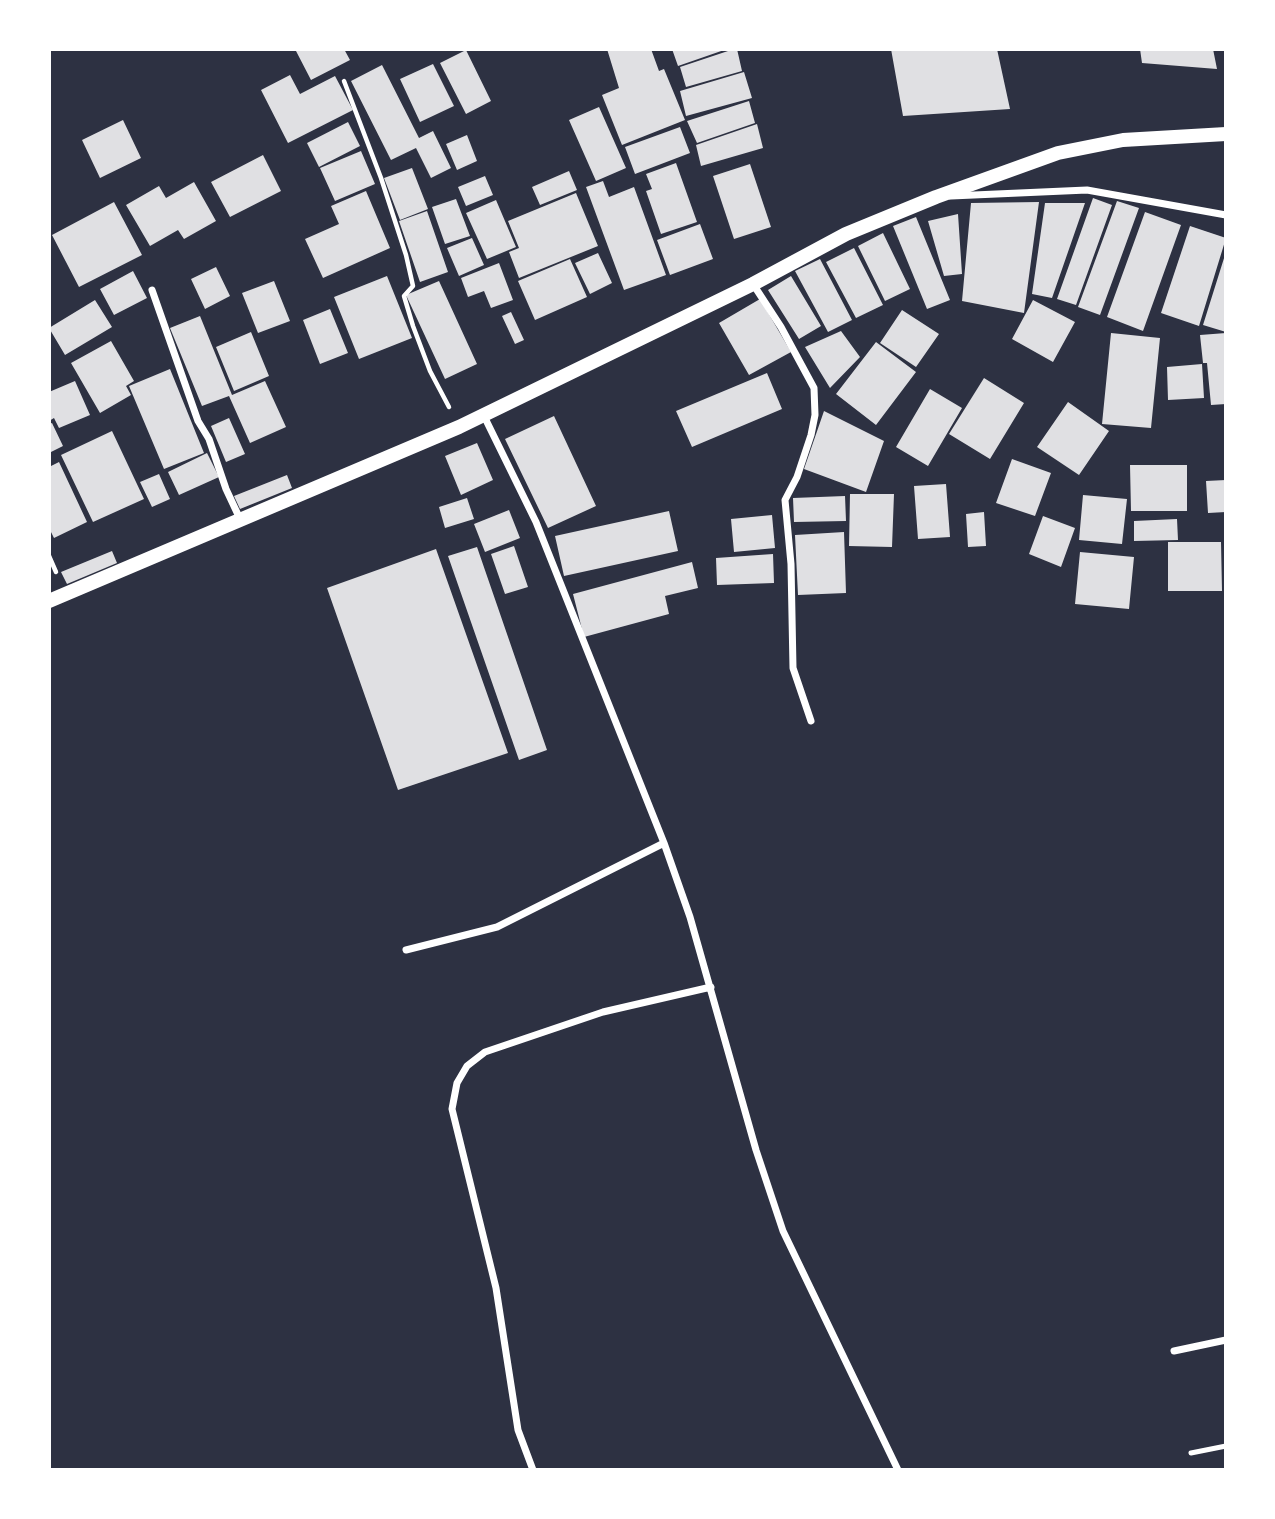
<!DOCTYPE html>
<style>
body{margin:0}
#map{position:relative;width:1275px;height:1519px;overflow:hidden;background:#2d3142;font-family:Helvetica,sans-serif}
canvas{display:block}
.frame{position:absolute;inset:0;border:51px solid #fff;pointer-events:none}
</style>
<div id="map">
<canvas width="1275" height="1519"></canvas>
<div class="frame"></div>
</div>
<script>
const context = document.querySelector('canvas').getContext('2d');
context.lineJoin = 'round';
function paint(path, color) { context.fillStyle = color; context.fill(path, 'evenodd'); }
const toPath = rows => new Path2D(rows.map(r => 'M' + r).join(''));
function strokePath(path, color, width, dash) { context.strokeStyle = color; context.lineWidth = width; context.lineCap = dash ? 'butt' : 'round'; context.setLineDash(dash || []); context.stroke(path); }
const building = toPath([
 [300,49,344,49,350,60,311,80,296,51],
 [607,49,651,49,659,71,664,69,685,120,622,145,602,95,619,88],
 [672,49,727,49,678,66],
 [734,49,737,49,742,71,686,87,680,67],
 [891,49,997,49,1010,109,903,116],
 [1140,49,1213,49,1217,69,1142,63],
 [466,50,491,101,466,114,440,63],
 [433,64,454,106,420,122,400,79],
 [382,65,419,138,433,131,451,168,431,178,416,148,391,160,351,81],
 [744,72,752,98,686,116,680,91],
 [290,75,300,94,335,76,353,110,288,143,261,90],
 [749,101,755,123,697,143,687,121],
 [599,107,626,168,596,181,569,120],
 [123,120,141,158,100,178,82,140],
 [348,122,360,146,319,167,307,143],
 [757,124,763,148,701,166,696,145],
 [680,127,690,153,635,174,625,147],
 [467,135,477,161,457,170,446,144],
 [361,151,375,184,335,201,320,168],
 [263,155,281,191,230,217,211,182],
 [676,163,697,222,661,234,646,191,652,189,646,174],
 [750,164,771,227,734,239,713,176],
 [412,168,428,209,400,220,384,178],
 [569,171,577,190,540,205,532,187],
 [485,176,493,195,466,206,458,187],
 [603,181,609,197,634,187,666,275,624,290,586,187],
 [194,182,216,221,184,239,178,230,150,246,126,205,159,186,166,198],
 [366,191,390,248,323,278,305,239,339,224,331,206],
 [576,193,598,246,519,278,509,252,519,248,508,221],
 [1093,198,1112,205,1076,305,1057,299],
 [456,199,470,236,445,244,432,207],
 [496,200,516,247,487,259,466,213],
 [1117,201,1139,208,1100,315,1078,307],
 [114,202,142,255,79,287,52,235],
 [1039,202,1024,313,962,301,971,203],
 [1045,203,1085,203,1052,298,1032,294],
 [427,211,448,272,420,282,399,221],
 [1145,212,1181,225,1143,331,1107,317],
 [958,214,962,274,944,276,928,221],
 [916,217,950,300,927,309,893,226],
 [700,224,713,259,670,275,657,240],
 [1190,226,1226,238,1199,326,1161,313],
 [883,233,910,289,885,301,858,246],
 [472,238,484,265,459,276,447,248],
 [854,248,883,305,856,318,826,262],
 [598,253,612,283,590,294,575,263],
 [1225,255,1226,255,1226,332,1203,325],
 [570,259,587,297,535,320,518,281],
 [820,259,852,320,828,332,795,271],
 [499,263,513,300,491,308,484,291,468,297,461,278],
 [216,267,230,296,205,309,191,279],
 [133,271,147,298,114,315,100,289],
 [387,276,412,338,359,359,334,297],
 [791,276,821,326,799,339,768,290],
 [274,281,290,321,258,333,242,293],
 [439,281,477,364,445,379,406,295],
 [760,299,791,352,749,375,719,323],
 [95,300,112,327,65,355,49,328],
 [1033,300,1075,322,1053,362,1012,339],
 [330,309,348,353,320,364,303,320],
 [902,310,939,334,916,367,880,343],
 [511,312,524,340,515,344,502,316],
 [200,316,232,395,265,381,286,427,250,443,229,396,202,406,170,328],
 [841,331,860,357,830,388,805,347],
 [251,332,269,376,234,391,216,347],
 [1111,333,1160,338,1151,428,1102,424],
 [1226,333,1226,404,1211,405,1207,363,1203,363,1200,335],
 [111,341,134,381,126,386,131,395,100,413,71,363],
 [876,342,916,372,876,425,836,394],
 [1202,364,1204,398,1168,400,1167,367],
 [170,369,204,453,164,469,129,386],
 [767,373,782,409,692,447,676,411],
 [984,378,1024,403,990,459,949,434],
 [75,381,90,415,59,428,54,418,49,421,49,392],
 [930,389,962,408,928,466,896,447],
 [1068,402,1109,431,1079,475,1037,447],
 [824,411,884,441,866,492,804,469],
 [554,416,596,506,548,528,505,439],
 [229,418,245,454,226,462,211,426],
 [52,423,63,446,49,453,49,424],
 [112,431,144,499,93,522,61,455],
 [477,443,493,480,461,495,445,456],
 [207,453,219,477,179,495,168,472],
 [1012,459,1051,473,1035,516,996,503],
 [59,462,87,522,54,538,49,528,49,467],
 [1130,465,1187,465,1187,511,1131,511],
 [159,474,170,499,152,507,140,482],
 [287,475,292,488,240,509,234,496],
 [1226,480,1226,512,1208,513,1206,481],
 [946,484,950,537,918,539,914,486],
 [850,494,894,494,892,547,849,546],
 [1083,495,1127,499,1122,544,1079,540],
 [845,496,846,521,794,522,793,498],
 [467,498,474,519,445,528,439,507],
 [509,510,520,538,485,552,474,524],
 [669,511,678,551,564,576,555,536],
 [984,512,986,546,968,547,966,514],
 [772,515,775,548,734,552,731,519],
 [1043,516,1075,528,1061,567,1029,554],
 [1177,519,1178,540,1134,541,1134,521],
 [844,532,846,593,798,595,795,535],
 [1168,542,1221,542,1222,591,1168,591],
 [514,546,528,587,505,594,491,554],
 [477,547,547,750,519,760,448,556],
 [436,549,508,753,398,790,327,588],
 [112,551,117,563,67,584,61,572],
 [1080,552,1134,557,1129,609,1075,604],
 [773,554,774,583,717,585,716,558],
 [692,562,698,588,665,596,669,614,584,637,573,594]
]);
const path = toPath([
 [344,81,381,178,406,255,413,286,404,296,413,326,430,371,449,407],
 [49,556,56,572]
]);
const service = toPath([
 [1191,1453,1226,1446]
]);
const minor = toPath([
 [951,196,1087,190,1226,215],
 [753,284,781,327,814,388,815,415,811,435,797,477,785,500,791,564,793,668,811,721],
 [152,290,198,421,209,439,226,489,240,519],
 [483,414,536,522,664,843,690,917,756,1150,783,1231,898,1470],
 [406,950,497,927,664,843],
 [1174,1351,1226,1340],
 [533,1470,518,1430,496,1288,452,1109,457,1083,467,1066,485,1052,603,1012,711,987]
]);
const secondary = toPath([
 [49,601,459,427,753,284,846,234,936,197,1058,153,1123,140,1226,134]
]);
paint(building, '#e0e0e3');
strokePath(path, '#fff', 4.5);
strokePath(service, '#fff', 5);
strokePath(minor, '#fff', 7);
strokePath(secondary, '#fff', 14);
</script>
